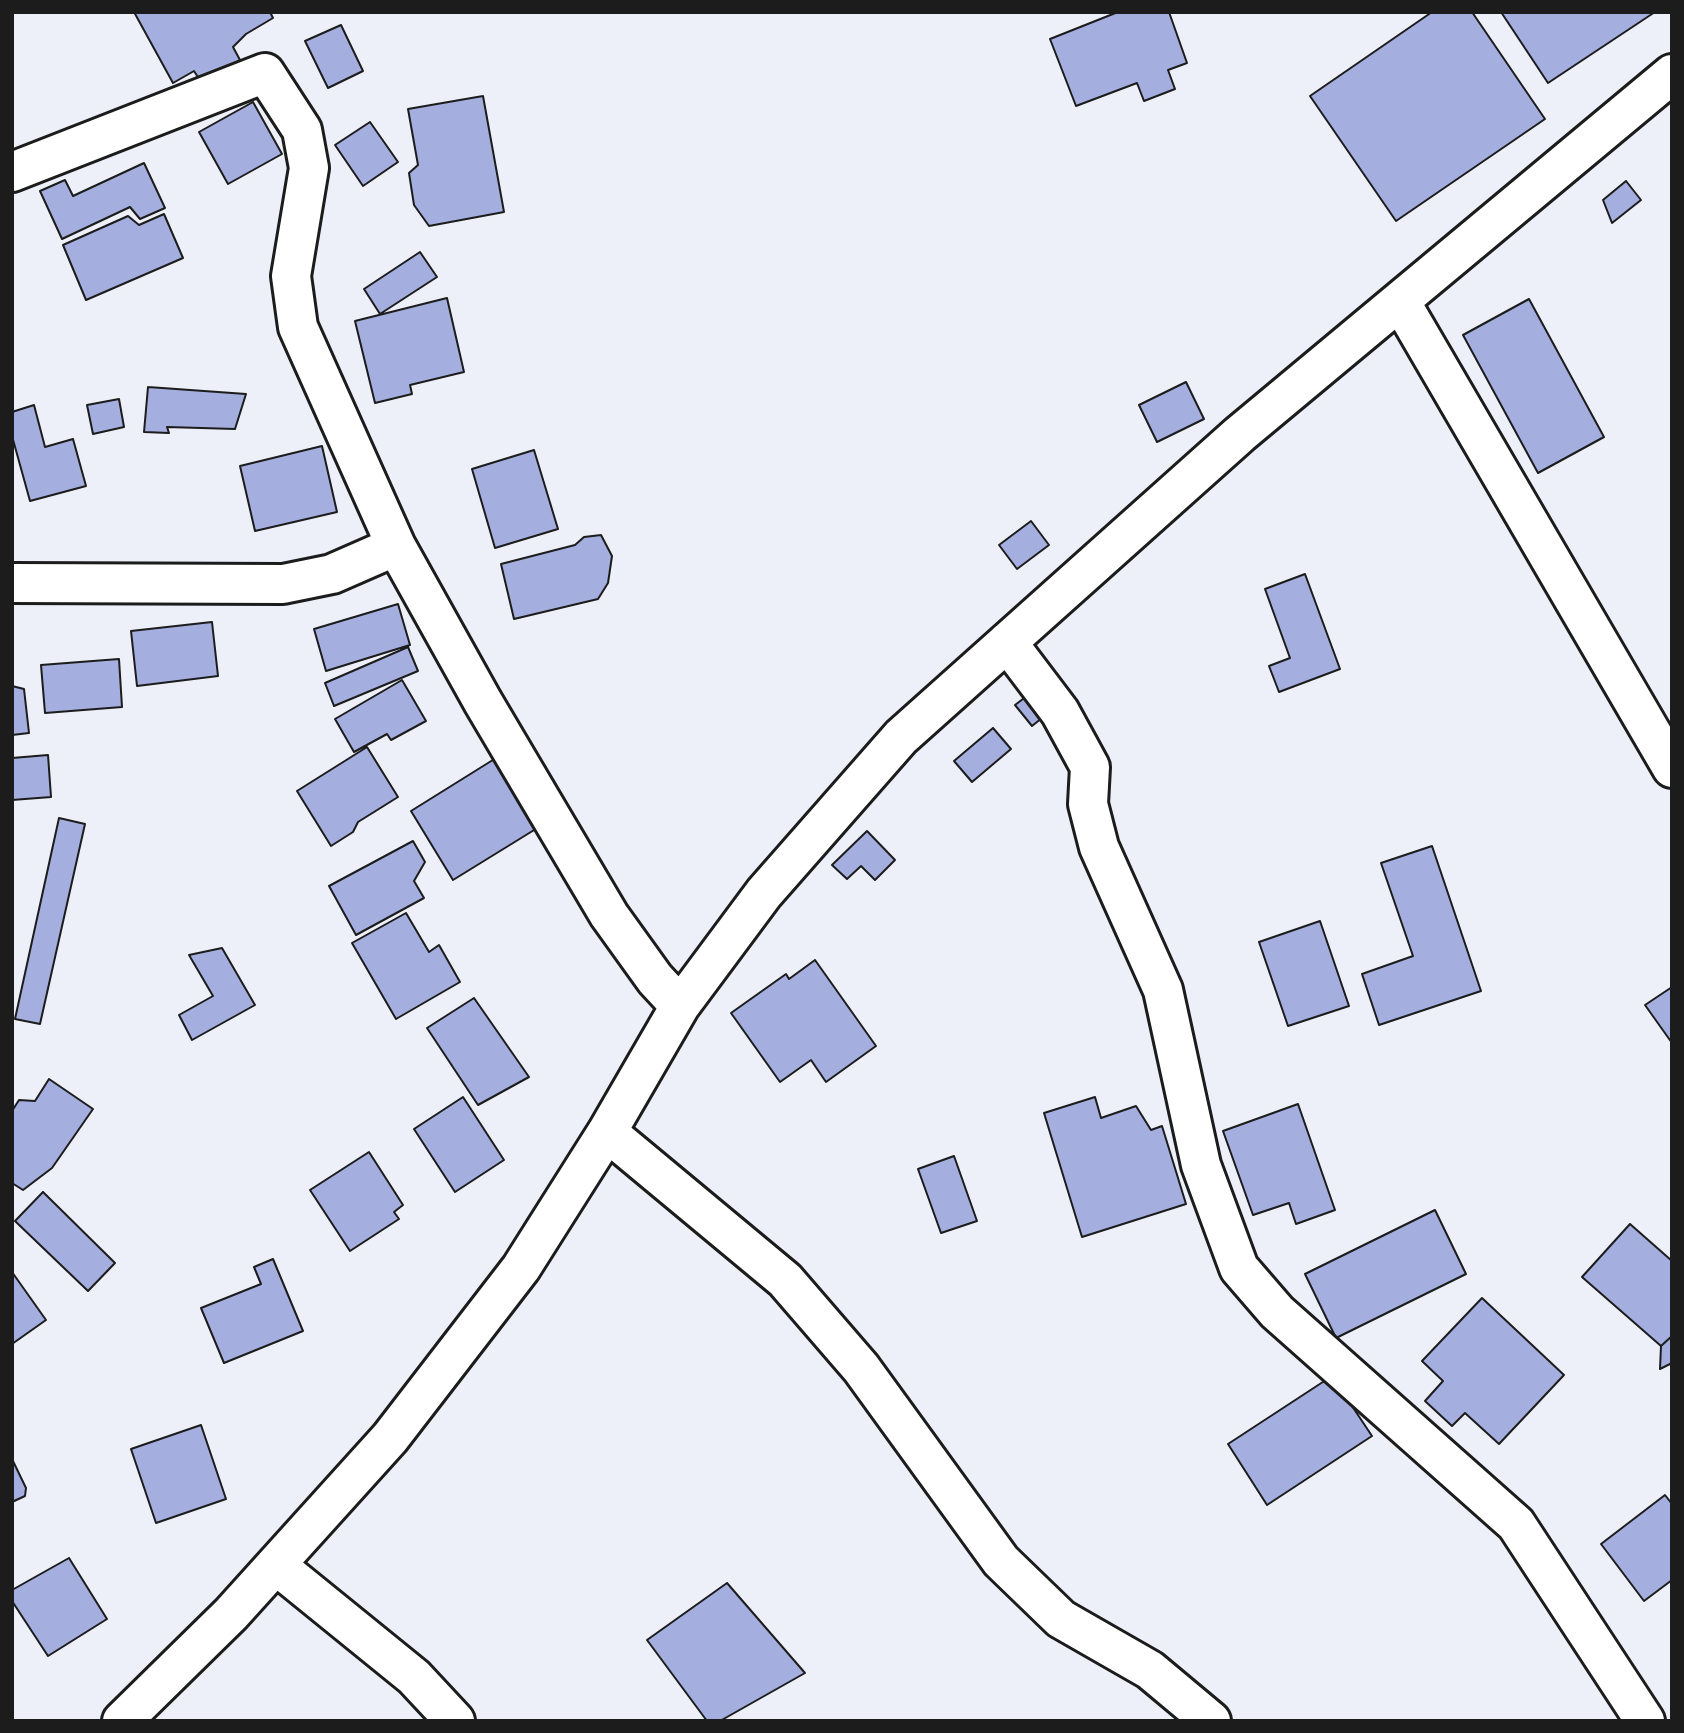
<!DOCTYPE html>
<style>
body{margin:0}
#map{position:relative;width:1684px;height:1733px;overflow:hidden;background:#edeff9;font-family:"Patrick Hand",sans-serif}
canvas{display:block}
.frame{position:absolute;inset:0;border:14px solid #1c1c1c;pointer-events:none}
</style>
<div id="map">
<canvas width="1684" height="1733"></canvas>
<div class="frame"></div>
</div>
<script>
const context = document.querySelector('canvas').getContext('2d');
context.lineJoin = 'round';
function paint(path, color) { context.fillStyle = color; context.fill(path, 'evenodd'); }
const toPath = rows => new Path2D(rows.map(r => 'M' + r).join(''));
function strokePath(path, color, width, dash) { context.strokeStyle = color; context.lineWidth = width; context.lineCap = dash ? 'butt' : 'round'; context.setLineDash(dash || []); context.stroke(path); }
const building = toPath([
 [134,12,270,12,273,18,246,34,233,47,240,60,201,82,194,71,173,83,134,12],
 [1118,12,1169,12,1187,63,1168,70,1175,89,1144,101,1137,83,1076,106,1050,39,1118,12],
 [1432,12,1472,12,1545,119,1396,221,1310,96,1432,12],
 [1501,12,1655,12,1548,83,1501,12],
 [341,25,363,71,328,88,305,41,341,25],
 [483,96,504,212,429,226,414,205,409,173,418,165,408,109,483,96],
 [253,102,282,154,228,184,199,132,253,102],
 [370,122,398,162,363,186,335,145,370,122],
 [144,163,165,208,140,219,130,207,62,239,40,191,65,180,73,196,144,163],
 [1626,181,1641,200,1612,223,1603,200,1626,181],
 [164,214,183,258,86,300,63,245,128,216,139,225,164,214],
 [420,252,437,277,380,314,364,289,420,252],
 [447,298,464,372,410,385,412,394,375,403,355,321,447,298],
 [1529,299,1604,437,1538,473,1463,335,1529,299],
 [1186,382,1204,419,1157,442,1139,405,1186,382],
 [148,387,246,394,235,429,167,427,169,433,144,432,148,387],
 [119,399,124,427,93,434,87,405,119,399],
 [34,405,45,447,73,439,86,486,30,501,12,436,12,412,34,405],
 [322,446,337,512,255,531,240,466,322,446],
 [534,450,558,529,495,548,472,469,534,450],
 [1031,521,1049,545,1017,569,999,545,1031,521],
 [601,535,612,556,608,583,598,599,514,619,501,564,575,545,584,537,601,535],
 [1305,574,1340,669,1279,692,1269,666,1290,658,1265,589,1305,574],
 [398,604,410,645,326,671,314,629,398,604],
 [212,622,218,676,137,686,131,631,212,622],
 [408,647,418,671,334,706,325,683,408,647],
 [119,659,122,707,45,713,41,665,119,659],
 [402,680,426,721,391,740,387,734,354,752,335,719,402,680],
 [12,686,24,689,29,733,12,735,12,686],
 [1036,689,1052,710,1032,726,1015,705,1036,689],
 [993,728,1011,749,972,782,954,761,993,728],
 [367,747,398,797,358,822,353,832,331,846,297,791,367,747],
 [48,755,51,797,12,800,12,758,48,755],
 [496,758,539,827,453,880,411,811,496,758],
 [59,818,85,824,40,1024,15,1019,59,818],
 [867,831,895,860,875,880,861,866,847,879,832,865,867,831],
 [413,841,425,862,414,881,424,898,356,935,329,886,413,841],
 [1432,846,1481,991,1379,1025,1362,974,1413,956,1381,863,1432,846],
 [406,913,429,952,439,945,460,982,396,1019,352,943,406,913],
 [1320,921,1349,1006,1288,1026,1259,942,1320,921],
 [222,948,255,1005,192,1040,179,1015,213,996,189,955,222,948],
 [815,960,876,1046,826,1082,811,1060,780,1082,731,1013,786,974,789,979,815,960],
 [1672,987,1672,1043,1645,1005,1672,987],
 [474,998,529,1077,478,1105,427,1028,474,998],
 [49,1079,93,1109,52,1168,23,1190,12,1183,12,1111,19,1100,35,1101,49,1079],
 [463,1097,504,1160,455,1192,414,1129,463,1097],
 [1095,1097,1101,1118,1136,1106,1151,1130,1162,1126,1186,1204,1082,1237,1044,1113,1095,1097],
 [1298,1104,1335,1210,1296,1224,1289,1203,1253,1215,1223,1131,1298,1104],
 [369,1152,403,1205,394,1212,399,1219,350,1251,310,1190,369,1152],
 [954,1156,977,1221,941,1233,918,1169,954,1156],
 [43,1192,115,1263,88,1291,15,1221,43,1192],
 [1435,1210,1466,1274,1336,1338,1305,1274,1435,1210],
 [1630,1224,1672,1261,1672,1336,1661,1346,1582,1277,1630,1224],
 [273,1259,303,1331,224,1363,201,1308,261,1284,254,1267,273,1259],
 [12,1272,46,1320,12,1344,12,1272],
 [1482,1298,1564,1375,1499,1444,1465,1413,1452,1426,1425,1401,1443,1381,1422,1361,1482,1298],
 [1672,1336,1672,1363,1660,1369,1661,1346,1672,1336],
 [1332,1376,1372,1436,1267,1505,1228,1444,1332,1376],
 [201,1425,226,1499,156,1523,131,1449,201,1425],
 [12,1459,26,1488,25,1496,12,1502,12,1459],
 [1665,1495,1672,1504,1672,1580,1644,1601,1601,1544,1665,1495],
 [69,1558,107,1619,48,1656,12,1601,12,1590,69,1558],
 [727,1583,805,1673,720,1721,707,1721,647,1640,727,1583]
]);
const minor = toPath([
 [12,172,265,73,302,130,309,168,291,276,298,327,396,546,483,702,609,915,655,979,680,1006],
 [1400,301,1672,768],
 [12,583,283,584,332,574,396,546],
 [1007,642,1060,712,1090,767,1088,804,1099,847,1163,990,1201,1165,1239,1268,1277,1312,1516,1524,1645,1721],
 [607,1132,785,1280,861,1368,1001,1561,1061,1619,1150,1670,1211,1721],
 [276,1565,414,1677,455,1721],
 [122,1721,231,1614,390,1438,521,1268,607,1132,680,1006,764,893,901,737,1240,434,1672,74]
]);
paint(building, '#a4afdf');
strokePath(building, '#1c1c1c', 2);
strokePath(minor, '#1c1c1c', 44);
strokePath(minor, '#fff', 38);
</script>
